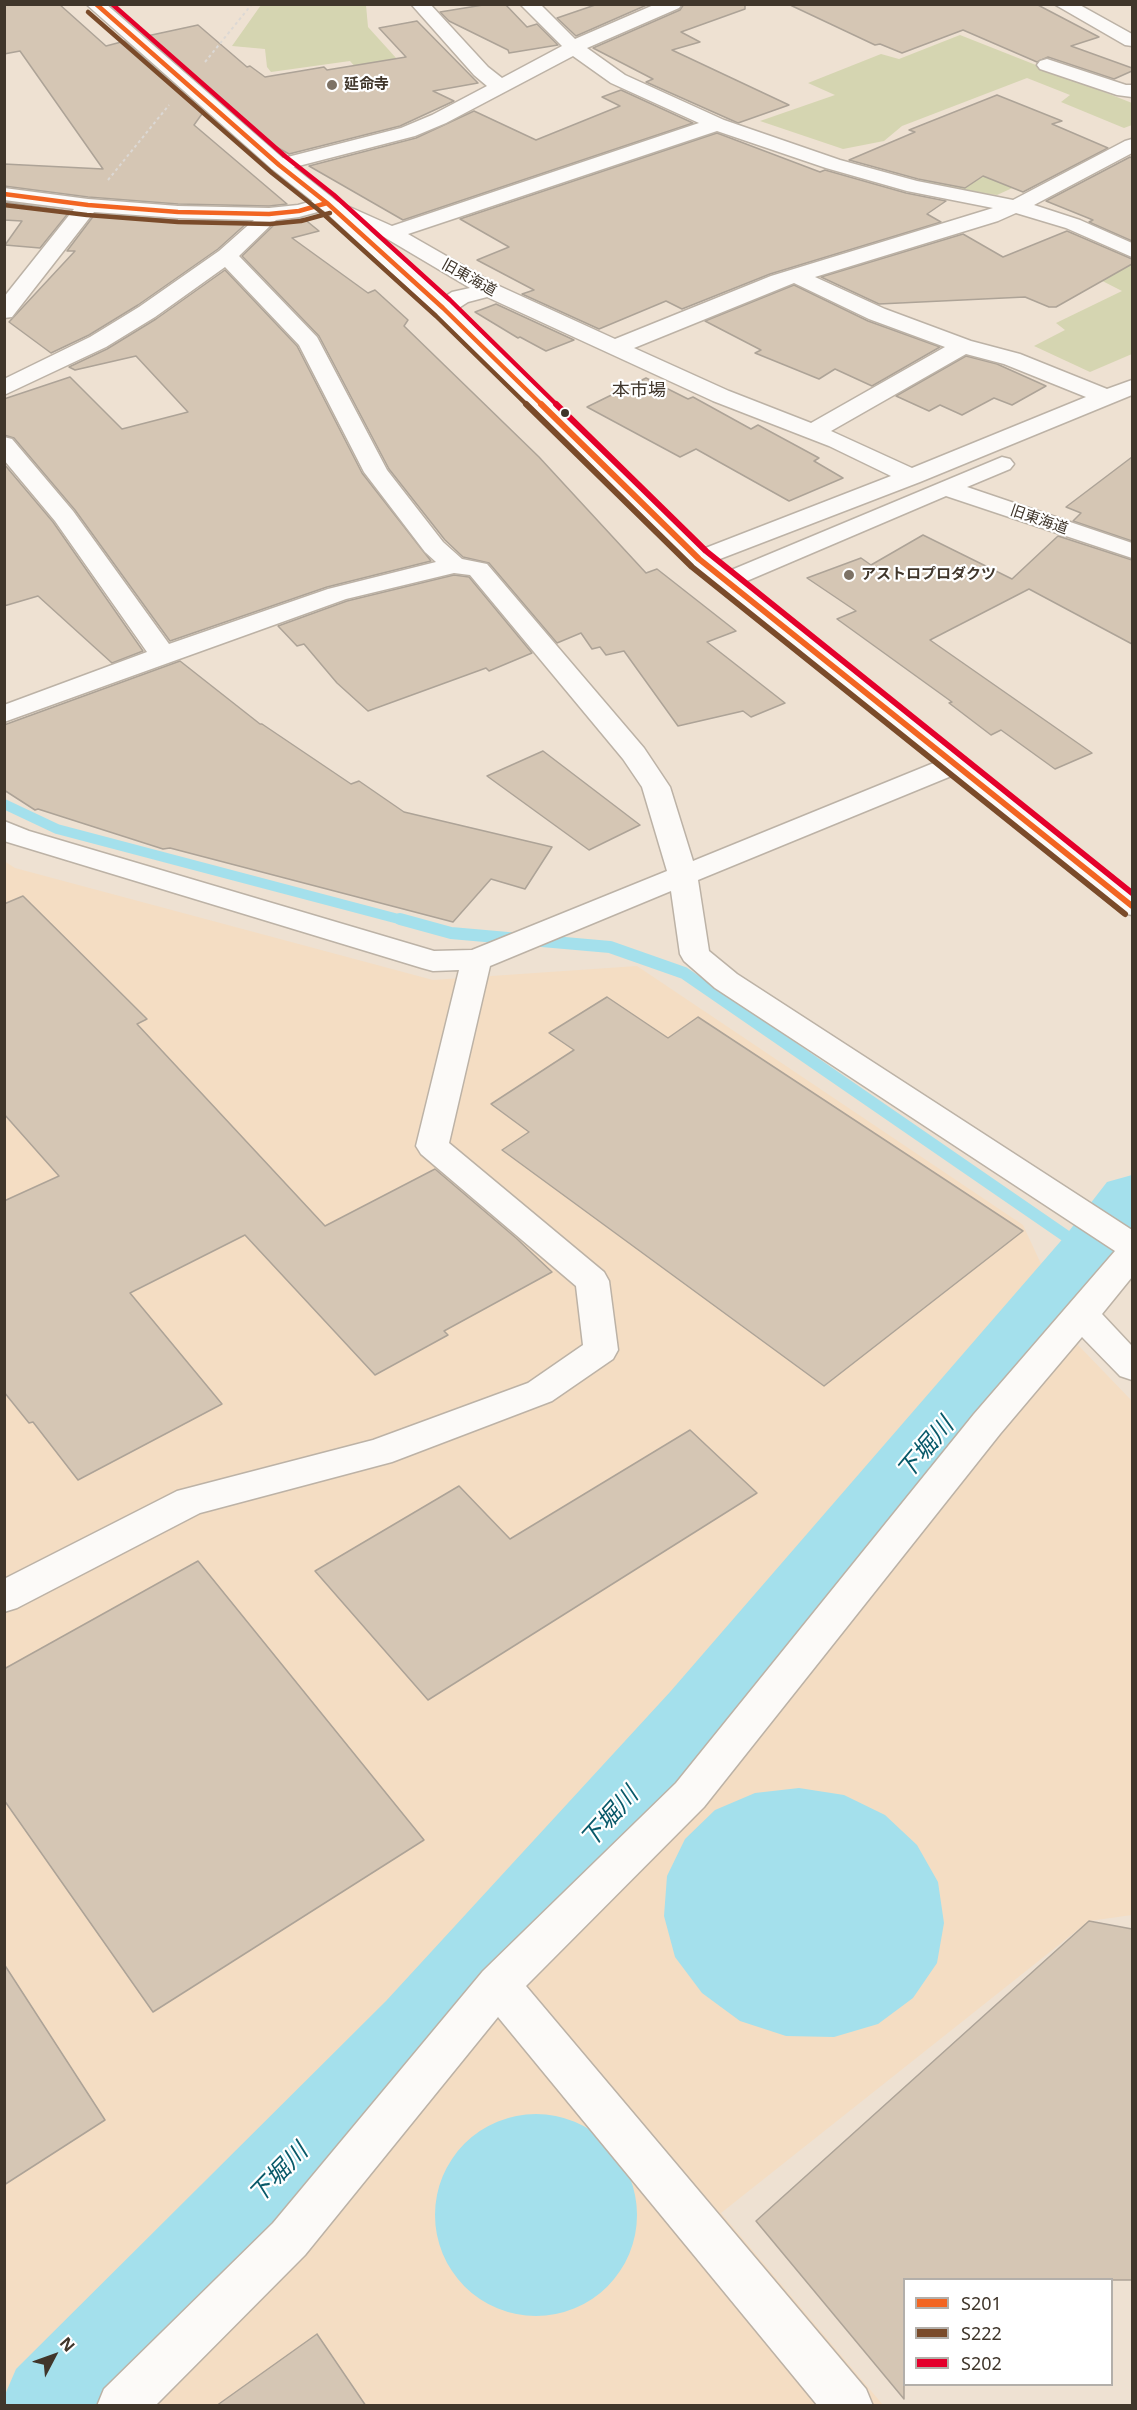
<!DOCTYPE html>
<meta charset="utf-8">
<style>
body{margin:0}
#map{position:relative;width:1137px;height:2410px;overflow:hidden;background:#eee1d2;font-family:"Noto Sans",sans-serif}
canvas{display:block}
.frame{position:absolute;inset:0;border:6px solid #40362b;pointer-events:none}
.legend{position:absolute;left:903px;top:2278px;width:210px;height:108px;box-sizing:border-box;background:#fff;border:2px solid #b3afaa;margin:0;padding:8px 10px;list-style:none;font-size:18px;color:#40362b}
.legend li{display:flex;align-items:center;gap:12px;height:30px}
.legend b{width:30px;border:2px solid #b3afaa}
.north{position:absolute;left:24px;top:2326px;width:60px;height:60px;-webkit-text-stroke:4px #fff;paint-order:stroke;rotate:49deg;font-size:16px;font-weight:700;line-height:24px;text-align:center;color:#40362b}
.north::after{content:'';display:block;margin:auto;width:21px;height:27px;background:#40362b;clip-path:polygon(50% 0,100% 100%,50% 72%,0 100%)}
</style>
<div id="map">
<canvas width="1137" height="2410"></canvas>
<div class="frame"></div>
<ul class="legend">
<li><b style="height:8px;background:#f26522"></b>S201</li>
<li><b style="height:8px;background:#7a4b2a"></b>S222</li>
<li><b style="height:8px;background:#e4002b"></b>S202</li>
</ul>
<div class="north">N</div>
</div>
<script>
const context = document.querySelector('canvas').getContext('2d');
context.lineJoin = 'round';
function paint(path, color) { context.fillStyle = color; context.fill(path, 'evenodd'); }
const toPath = rows => new Path2D(rows.map(r => 'M' + r).join(''));
function strokePath(path, color, width, dash) { context.strokeStyle = color; context.lineWidth = width; context.lineCap = dash ? 'butt' : 'round'; context.setLineDash(dash || []); context.stroke(path); }
function drawText(font, color, halo, rows, align = 'center') {
  context.font = font + ' "Noto Sans","Noto Sans JP",sans-serif'; context.lineWidth = 4.5; context.setLineDash([]); context.textBaseline = 'middle'; context.strokeStyle = halo; context.fillStyle = color; for (const [text, x, y, turn = 0] of rows) {
    context.save(); context.translate(x, y); context.rotate((+turn || 0) * Math.PI / 180); context.textAlign = isNaN(turn) ? turn : align; if (halo) context.strokeText(text, 0, 0); context.fillText(text, 0, 0); context.restore();
  }
}
const built = toPath([
 [4,861,15,868,433,980,637,966,1023,1225,1079,1346,1132,1401,1132,1915,1089,1921,721,2213,883,2405,5,2405]
]);
const green = toPath([
 [261,5,366,5,368,27,397,59,357,69,350,61,271,72,267,67,265,49,232,46],
 [960,35,1132,103,1132,125,1124,128,1061,102,1070,95,1027,78,902,126,884,141,843,149,760,121,835,95,808,83,881,54,899,59],
 [931,147,1019,185,997,195,943,189,888,167],
 [1117,255,1132,265,1132,354,1090,372,1034,346,1065,330,1056,323,1122,291,1079,269]
]);
const water = toPath([
 [799,1788,844,1795,885,1815,917,1845,938,1882,944,1923,937,1963,913,1998,878,2024,834,2037,786,2036,740,2021,702,1993,675,1957,664,1916,667,1876,685,1839,715,1810,755,1793],
 '435 2215a101 101 0 1 1 202 0a101 101 0 1 1-202 0Z'
]);
const streamFar1 = toPath([
 [4,804,57,829,406,921]
]);
const stream = toPath([
 [400,919,451,933,610,947,684,973,1092,1254]
]);
const river = toPath([
 [1132,1175,1132,1252,1118,1273,730,1742,452,2063,125,2406,4,2406,4,2397,16,2369,386,2001,670,1692,1066,1235,1107,1182,1132,1175]
]);
const building = toPath([
 [4,4,59,4,106,46,125,41,204,111,194,125,287,204,269,206,178,204,88,197,4,186,4,164,103,169,20,51,4,54,4,4],
 [489,4,505,4,527,27,537,24,558,45,509,53,508,50,449,21,440,12,489,4],
 [598,4,649,4,576,36,557,18,598,4],
 [684,4,745,4,745,9,681,32,700,42,672,50,789,105,738,123,646,82,653,79,593,48,680,10,684,4],
 [788,4,1036,4,1099,37,1071,46,1132,68,1132,71,1114,79,1048,57,1037,62,963,30,902,53,880,44,875,45,788,4],
 [417,21,478,83,433,91,454,101,400,126,289,154,266,141,147,36,198,25,247,67,250,66,265,77,324,67,327,70,406,57,379,28,417,21],
 [621,90,693,123,403,220,309,166,416,138,474,111,536,140,620,106,602,97,621,90],
 [997,95,1062,121,1052,124,1108,148,1023,192,983,176,965,188,918,179,849,160,915,132,909,130,997,95],
 [717,133,820,172,825,170,906,193,946,201,927,214,941,222,770,274,682,309,666,301,599,329,522,294,534,290,477,260,509,247,460,219,717,133],
 [1130,157,1132,158,1132,241,1089,222,1093,220,1046,201,1130,157],
 [4,202,70,211,40,248,5,245,22,221,4,220,4,202],
 [95,214,178,220,248,222,218,249,138,305,89,335,51,353,9,322,75,251,67,251,95,214],
 [303,218,319,231,292,238,368,293,375,290,408,320,404,326,539,457,646,573,657,569,736,631,707,642,785,703,751,717,743,711,678,726,624,651,606,655,600,647,592,649,581,633,557,643,489,563,463,557,445,540,389,469,319,336,242,256,277,222,303,218],
 [1067,231,1132,259,1132,264,1056,307,1049,307,1025,297,879,304,821,277,963,234,1003,257,1067,231],
 [225,270,297,346,362,473,431,561,327,587,170,641,75,510,14,438,4,435,4,399,70,377,122,429,188,412,136,356,75,370,69,367,107,349,156,319,225,270],
 [794,285,868,321,940,347,872,386,835,369,819,379,755,353,761,350,705,321,794,285],
 [496,304,574,340,546,351,520,337,518,338,475,312,496,304],
 [966,356,997,364,1046,386,1012,405,994,398,962,415,940,405,929,411,896,396,966,356],
 [646,378,688,399,693,397,751,429,758,425,819,458,814,461,843,478,789,501,696,449,680,457,587,407,646,378],
 [1132,457,1132,541,1073,521,1081,513,1066,507,1132,457],
 [4,464,53,522,143,651,112,663,38,596,4,606,4,464],
 [923,535,1012,579,1058,536,1132,560,1132,644,1029,589,930,640,1092,753,1055,769,1001,730,991,735,949,703,952,702,837,619,856,611,807,578,861,558,871,565,923,535],
 [454,575,469,577,532,653,489,671,486,668,368,711,337,683,304,644,297,646,278,626,347,601,454,575],
 [180,661,260,724,262,724,351,784,359,781,404,812,552,847,525,889,491,879,453,922,170,848,163,849,38,809,35,810,4,790,4,725,180,661],
 [543,751,640,825,589,850,487,776,543,751],
 [23,896,147,1019,137,1024,325,1226,435,1169,516,1238,552,1272,444,1331,448,1335,375,1375,245,1235,130,1293,222,1404,78,1480,33,1422,29,1423,4,1392,4,1201,59,1176,4,1114,4,904,23,896],
 [607,997,668,1038,698,1017,1023,1231,824,1386,502,1150,529,1132,491,1104,574,1050,549,1033,607,997],
 [690,1430,757,1493,428,1700,315,1571,459,1486,510,1539,690,1430],
 [198,1561,424,1840,153,2012,4,1800,4,1669,198,1561],
 [1089,1921,1132,1929,1132,2280,904,2280,904,2399,756,2221,1089,1921],
 [4,1964,105,2120,4,2185,4,1964],
 [317,2334,366,2406,216,2406,317,2334]
]);
const path = toPath([
 [205,62,252,4],
 [108,180,169,105]
]);
const minor = toPath([
 [411,4,430,4,488,67,502,78,562,46,520,4,540,4,575,39,656,4,682,4,679,8,587,48,625,75,724,120,840,160,917,181,1013,200,1125,141,1132,139,1132,153,1034,205,1080,220,1132,243,1132,257,1066,228,1016,213,998,221,815,277,885,309,971,341,1020,354,1107,389,1132,380,1132,395,920,482,699,567,690,564,686,559,690,554,891,476,829,446,713,401,487,297,468,302,451,313,443,315,435,313,432,308,435,303,452,292,470,288,384,237,325,210,299,217,276,220,239,256,317,337,387,470,443,542,462,559,487,564,644,748,670,787,693,861,946,758,956,756,966,758,970,764,966,770,698,880,709,951,737,974,1132,1230,1132,1277,1102,1314,1132,1346,1132,1380,1120,1376,1082,1337,1000,1434,704,1807,526,1986,866,2389,873,2406,818,2406,498,2017,305,2255,155,2406,97,2406,104,2389,273,2223,483,1971,676,1783,974,1414,1115,1251,715,988,684,961,680,954,671,891,490,966,449,1143,604,1272,609,1281,618,1350,613,1359,552,1401,392,1462,200,1513,17,1608,4,1612,4,1579,177,1491,373,1440,528,1383,583,1345,576,1286,421,1154,416,1146,459,970,433,971,422,968,4,841,4,821,29,831,434,951,472,950,667,871,642,787,623,759,470,575,454,573,346,599,4,722,4,705,147,652,55,521,4,460,4,437,12,439,73,511,169,644,328,589,436,562,425,552,364,472,299,345,225,267,155,317,106,347,4,395,4,379,90,337,139,307,219,251,254,220,178,218,94,212,12,317,4,318,4,297,74,209,4,200,4,188,88,199,178,206,269,208,298,205,327,197,392,226,699,123,611,83,573,56,446,123,415,136,279,171,272,169,269,165,272,161,401,128,432,115,487,86,474,75,411,4],
 [717,131,826,168,907,191,993,208,771,276,615,339,497,285,408,234,717,131],
 [794,283,869,319,945,347,811,423,729,391,634,348,794,283],
 [966,354,1004,364,1086,397,912,468,831,431,966,354],
 [1054,4,1078,4,1132,34,1132,46,1125,45,1054,4],
 [1047,59,1126,85,1132,85,1132,97,1117,95,1040,69,1037,65,1040,61,1047,59],
 [1002,457,1010,459,1014,464,1010,469,967,487,1132,543,1132,558,946,496,735,586,726,589,717,586,713,581,717,576,1002,457]
]);
const major = toPath([
 [86,4,106,4,286,161,334,199,451,303,708,554,1132,892,1132,915,1122,913,690,564,435,313,320,207,272,169,86,4]
]);
const bus1Far1 = toPath([
 [96,4,279,165,327,203,443,308,543,406],
 [4,194,88,205,178,212,269,214,299,211,327,203]
]);
const bus1 = toPath([
 [541,404,699,559,1132,906]
]);
const bus2Far1 = toPath([
 [88,12,272,173,320,211,436,316,528,406],
 [4,205,87,215,178,222,270,224,301,221,330,213]
]);
const bus2 = toPath([
 [526,404,692,567,1125,914]
]);
const bus3Far1 = toPath([
 [112,4,286,157,334,195,450,300,558,406]
]);
const bus3 = toPath([
 [556,404,706,551,1132,893]
]);
const markers = [
 [332,85,6,"#7d7265"],
 [565,413,5,"#40362b"],
 [849,575,6,"#7d7265"]
];
const farPoinames = [
 ["延命寺",344,85],
 ["アストロプロダクツ",861,575]
];
const farStreetnames = [
 ["旧東海道",469,278,29],
 ["旧東海道",1039,520,19]
];
const farQuarternames = [
 ["本市場",639,391]
];
const nearWaternames = [
 ["下堀川",926,1449,-50],
 ["下堀川",610,1818,-48],
 ["下堀川",279,2174,-46]
];
paint(built, '#f4ddc3');
paint(green, '#d5d5b1');
paint(water, '#a4e0ec');
strokePath(streamFar1, '#a4e0ec', 10);
strokePath(stream, '#a4e0ec', 12);
paint(river, '#a4e0ec');
paint(building, '#d5c6b4');
strokePath(building, '#ada397', 1.5);
strokePath(minor, '#bcb2a6', 3);
strokePath(major, '#bcb2a6', 3);
strokePath(path, '#dcd8d4', 2, [3, 3]);
paint(minor, '#fcfaf8');
paint(major, '#fcfaf8');
strokePath(bus1Far1, '#f26522', 4.5);
strokePath(bus1, '#f26522', 6);
strokePath(bus2Far1, '#7a4b2a', 4.5);
strokePath(bus2, '#7a4b2a', 6);
strokePath(bus3Far1, '#e4002b', 4.5);
strokePath(bus3, '#e4002b', 6);
for (const [x, y, r, color] of markers) { const dot = new Path2D(); dot.arc(x, y, r, 0, 2 * Math.PI); context.fillStyle = color; context.fill(dot); strokePath(dot, '#fff', 2); }
drawText('bold 15px', '#40362b', '#fff', farPoinames, 'left');
drawText('15px', '#40362b', '#fff', farStreetnames);
drawText('18px', '#40362b', '#fff', farQuarternames);
drawText('italic 24px', '#085969', '#fff', nearWaternames);
</script>
